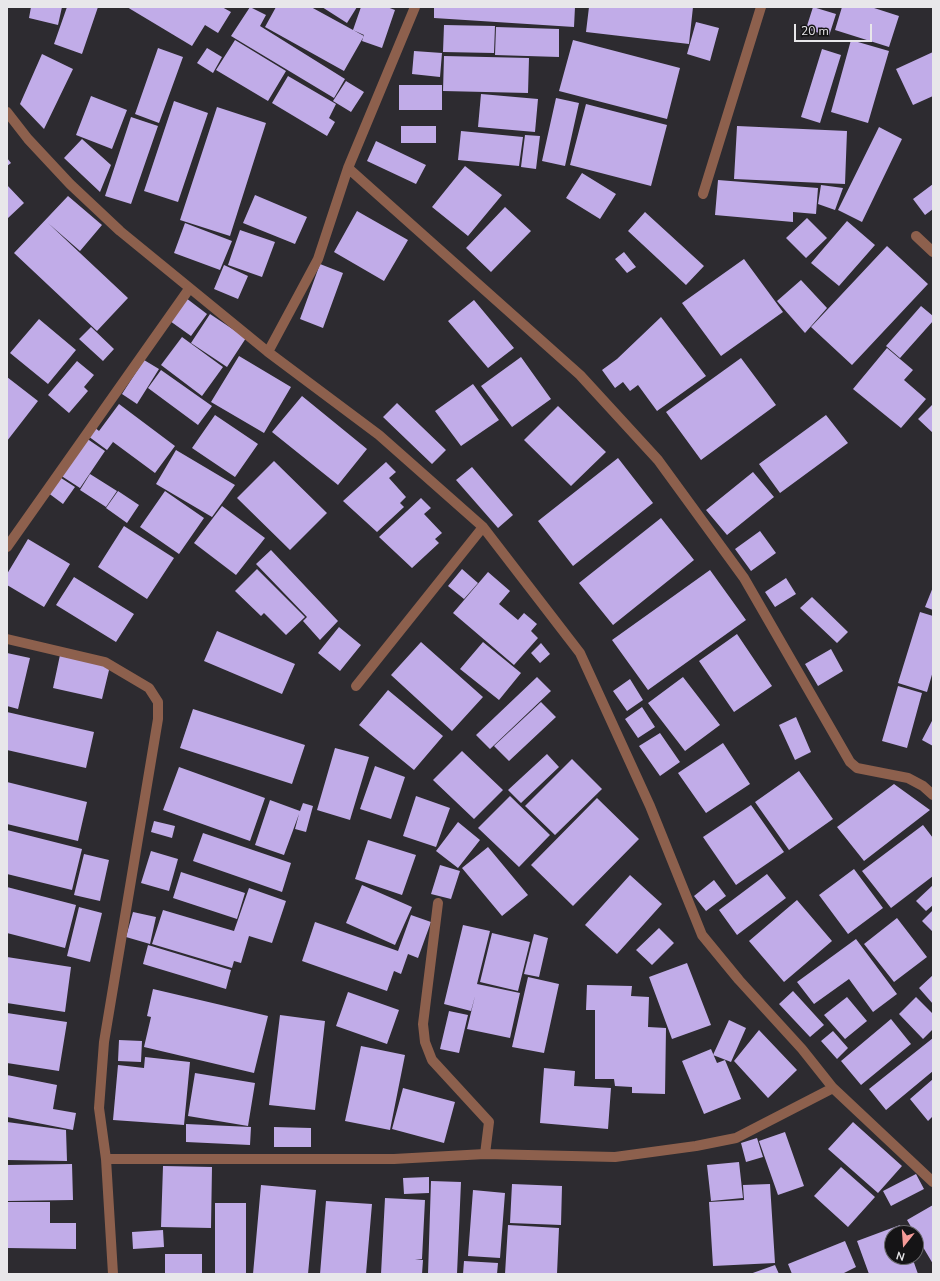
<!DOCTYPE html>
<style>
body{margin:0}
#map{position:relative;width:940px;height:1281px;overflow:hidden;background:#2d2b30;font-family:"Nunito Sans",sans-serif}
canvas{display:block}
.frame{position:absolute;inset:0;border:8px solid #e8e7ea;pointer-events:none}
.north{position:absolute;left:884px;top:1225px;width:40px;height:40px;box-sizing:border-box;background:#151416;border:1px solid #69686b;border-radius:50%;rotate:197deg;font-size:11px;font-weight:700;line-height:16px;text-align:center;color:#e8e7ea}
.north::after{content:'';display:block;margin:auto;width:14px;height:18px;background:#f59b98;clip-path:polygon(50% 0,100% 100%,50% 72%,0 100%)}
.scale{position:absolute;left:794px;top:24px;width:78px;height:18px;box-sizing:border-box;border:2px solid #e8e7ea;border-top:0;padding-left:5px;font-size:12px;line-height:14px;white-space:nowrap;color:#e8e7ea;-webkit-text-stroke:3px #151416;paint-order:stroke}
</style>
<div id="map">
<canvas width="940" height="1281"></canvas>
<div class="frame"></div>
<div class="north">N</div>
<div class="scale">20 m</div>
</div>
<script>
const context = document.querySelector('canvas').getContext('2d');
context.lineJoin = 'round';
function paint(path, color) { context.fillStyle = color; context.fill(path, 'evenodd'); }
const toPath = rows => new Path2D(rows.map(r => 'M' + r).join(''));
function strokePath(path, color, width, dash) { context.strokeStyle = color; context.lineWidth = width; context.lineCap = dash ? 'butt' : 'round'; context.setLineDash(dash || []); context.stroke(path); }
const building = toPath([
 [31,7,62,7,58,25,29,18],
 [67,7,98,7,82,54,54,44],
 [127,7,222,7,231,12,218,33,205,25,192,46],
 [250,7,266,15,260,26,345,79,334,98,231,36],
 [276,7,311,7,364,36,344,71,265,27],
 [322,7,357,7,347,23],
 [361,7,387,7,395,10,382,48,362,41,364,35,353,30],
 [434,7,575,7,574,27,434,18],
 [589,7,693,7,689,44,586,32],
 [813,7,836,14,829,36,806,29],
 [842,7,871,7,899,16,889,47,835,30],
 [696,22,719,28,710,61,687,54],
 [444,25,495,26,494,53,443,52],
 [496,27,559,29,559,57,495,55],
 [235,40,286,71,268,101,216,70],
 [573,40,680,68,667,119,559,91],
 [851,40,889,51,868,123,831,112],
 [158,48,183,57,159,123,135,114],
 [207,48,222,57,213,73,197,63],
 [822,49,841,55,820,123,801,117],
 [414,51,442,53,440,77,412,74],
 [933,52,933,96,913,105,896,69],
 [42,54,73,69,44,129,20,104],
 [444,56,529,58,528,93,443,91],
 [288,76,336,104,329,118,335,122,327,136,272,103],
 [346,81,364,92,351,112,333,101],
 [399,85,442,85,442,110,399,110],
 [481,94,538,99,535,132,478,127],
 [91,96,127,110,112,149,76,135],
 [556,98,579,103,565,166,542,161],
 [174,101,208,113,178,202,144,191],
 [586,104,667,125,651,186,570,165],
 [217,107,266,123,230,236,180,220],
 [131,117,158,126,131,204,105,196],
 [401,126,436,126,436,143,401,143],
 [737,126,847,131,845,184,734,179],
 [879,127,902,139,862,222,838,210],
 [461,131,523,137,519,166,458,160],
 [525,135,540,136,536,169,521,167],
 [82,139,111,165,100,192,64,158],
 [376,141,426,165,416,184,367,161],
 [7,158,11,163,7,166],
 [465,166,502,195,468,236,432,207],
 [582,173,616,194,600,219,566,198],
 [718,180,818,188,816,214,793,212,793,222,715,215],
 [933,184,933,209,925,215,913,199],
 [7,185,24,203,7,219],
 [821,185,843,188,835,210,818,204],
 [255,195,307,217,295,244,243,223],
 [68,196,102,225,80,251,48,223,128,298,97,331,14,253],
 [505,207,531,231,491,272,466,248],
 [357,211,408,240,384,281,334,252],
 [645,212,704,266,686,285,628,231],
 [807,218,827,238,806,258,786,238],
 [847,221,875,245,839,286,811,263],
 [185,223,232,241,220,270,174,253],
 [240,230,275,242,262,277,228,265],
 [887,246,928,284,852,365,811,327],
 [624,252,636,267,627,273,615,259],
 [744,259,783,312,721,356,682,303],
 [320,264,343,273,323,328,300,319],
 [224,265,248,276,238,299,214,289],
 [801,280,827,308,805,333,777,301],
 [186,298,207,314,191,336,170,321],
 [474,300,514,348,488,368,448,321],
 [921,306,933,316,933,321,900,358,886,346],
 [210,314,246,338,227,367,191,343],
 [661,317,706,376,657,411,638,385,630,391,623,382,615,388,602,370,617,359],
 [39,319,76,350,48,384,10,353],
 [91,327,114,349,103,361,79,339],
 [182,337,223,367,202,396,161,365],
 [887,348,913,370,904,380,926,399,901,428,853,389],
 [239,356,291,387,264,433,211,402],
 [521,357,551,399,512,427,481,386],
 [741,358,776,405,701,460,666,412],
 [144,360,159,369,137,404,122,394],
 [77,361,94,375,84,387,88,391,69,413,48,395],
 [161,370,212,406,198,425,148,388],
 [7,377,38,401,7,441],
 [473,384,499,420,461,446,435,411],
 [302,396,367,449,338,485,272,432],
 [397,403,446,450,432,464,383,417],
 [119,404,175,446,155,473,109,439,113,442,107,450,88,436,94,427,99,431],
 [933,404,933,433,918,419],
 [558,406,606,452,571,486,524,440],
 [215,415,258,444,235,477,192,448],
 [826,415,848,443,780,493,759,464],
 [86,438,105,451,80,488,60,475],
 [176,450,235,485,212,517,156,484],
 [618,458,653,503,573,566,538,521],
 [274,461,327,513,290,550,237,498],
 [386,462,396,472,389,478,406,497,400,503,404,507,377,532,343,501],
 [472,467,513,515,498,528,456,480],
 [753,472,774,497,727,535,706,510],
 [90,474,117,491,106,507,80,490],
 [58,476,75,487,63,504,47,492],
 [118,491,139,505,127,523,106,508],
 [165,491,204,518,179,554,140,527],
 [421,498,431,508,424,514,442,533,435,539,439,543,412,568,379,537],
 [222,506,265,538,236,575,194,543],
 [661,518,694,560,613,625,579,583],
 [124,526,174,558,147,599,98,567],
 [760,531,776,553,751,571,735,549],
 [28,539,70,564,44,607,7,585,7,574],
 [271,550,338,621,320,640,303,621,307,617,256,564],
 [257,569,305,617,286,635,264,613,261,616,235,591],
 [462,569,478,583,464,599,448,586],
 [710,570,746,620,648,690,612,640],
 [488,572,510,591,499,604,518,620,524,613,537,624,531,631,538,638,514,665,453,613],
 [74,577,134,614,116,642,56,605],
 [786,578,796,594,775,607,765,592],
 [933,587,933,610,925,607],
 [812,597,848,632,837,643,800,608],
 [920,612,933,616,933,671,927,692,898,683],
 [339,627,361,645,340,671,318,653],
 [217,631,295,664,282,694,204,661],
 [737,634,772,686,734,712,699,661],
 [421,642,483,697,452,731,391,675],
 [483,642,521,673,499,700,460,669],
 [541,643,550,654,540,663,531,653],
 [831,649,843,671,818,686,805,664],
 [7,653,30,658,18,709,7,706],
 [60,655,110,666,102,699,53,688],
 [537,677,551,691,490,749,476,735],
 [683,677,720,725,685,751,648,703],
 [630,679,643,700,627,711,613,691],
 [898,686,922,693,907,748,882,741],
 [388,690,443,736,414,770,359,725],
 [541,702,556,717,509,761,494,746],
 [642,707,655,727,638,738,625,719],
 [193,709,305,745,292,784,180,748],
 [7,712,94,732,86,768,7,750],
 [796,717,811,752,795,760,779,725],
 [933,719,933,746,922,740],
 [660,733,680,762,660,776,639,746],
 [723,743,750,784,706,813,678,773],
 [335,748,369,757,350,820,317,810],
 [462,751,503,790,474,819,433,780],
 [547,754,559,767,521,803,508,790],
 [572,759,602,789,555,835,525,806],
 [375,766,405,777,391,819,360,809],
 [179,767,265,798,250,841,163,810],
 [799,771,833,819,789,850,755,802],
 [7,782,87,802,78,841,7,824],
 [894,784,930,810,864,861,837,827],
 [416,796,450,808,436,847,403,836],
 [510,796,550,835,519,867,478,828],
 [597,798,639,839,573,906,531,865],
 [270,800,300,811,303,803,313,806,306,832,295,829,299,814,284,855,255,845],
 [751,805,784,852,736,885,703,837],
 [154,821,175,826,172,838,151,832],
 [458,822,480,840,458,868,436,851],
 [923,825,933,838,933,876,891,908,862,871],
 [7,830,82,849,72,890,7,874],
 [203,833,291,863,282,892,193,861],
 [368,840,416,855,402,895,355,879],
 [488,847,528,895,502,916,462,868],
 [151,851,178,859,169,891,141,883],
 [84,854,109,860,100,901,74,895],
 [440,865,460,871,451,899,431,894],
 [854,869,883,908,848,934,819,895],
 [181,872,245,893,237,919,173,898],
 [767,874,786,898,737,935,719,910],
 [630,875,662,904,617,954,585,925],
 [714,880,726,896,706,911,694,896],
 [362,885,412,907,395,945,346,923],
 [933,885,933,905,926,911,916,901],
 [7,887,76,905,65,948,7,933],
 [249,888,286,901,272,943,249,936,241,963,234,961,232,968,152,944,163,910,234,931],
 [797,900,832,941,784,982,749,941],
 [79,907,102,913,90,962,67,956],
 [933,910,933,932,922,921],
 [133,912,156,917,150,944,126,937],
 [411,915,431,922,418,958,408,954,401,974,394,971,387,991,302,961,315,922,398,951],
 [897,918,927,957,894,982,864,944],
 [463,925,490,931,477,984,520,993,510,1038,467,1029,475,996,471,1011,444,1004],
 [659,928,674,943,652,965,636,950],
 [492,933,530,942,518,991,480,982],
 [534,934,548,938,539,977,524,974],
 [856,939,897,994,873,1012,849,979,814,1004,797,982],
 [148,945,231,970,226,989,143,964],
 [7,957,71,967,65,1012,7,1003],
 [687,963,711,1025,672,1039,649,977],
 [933,975,933,1004,919,988],
 [528,977,559,984,544,1053,512,1047],
 [587,985,632,986,631,996,649,997,648,1027,666,1028,665,1094,632,1093,632,1087,615,1086,614,1079,595,1079,595,1010,586,1010],
 [153,989,268,1016,254,1073,144,1047,151,1017,147,1016],
 [793,991,824,1025,810,1037,779,1004],
 [348,992,399,1010,387,1044,336,1026],
 [847,997,867,1021,845,1039,824,1015],
 [916,997,933,1014,933,1029,923,1039,899,1014],
 [449,1011,468,1015,459,1053,440,1049],
 [7,1013,67,1022,59,1071,7,1063],
 [280,1015,325,1021,315,1110,269,1105],
 [891,1019,911,1044,861,1085,841,1061],
 [729,1020,746,1028,731,1062,713,1055],
 [759,1030,797,1070,768,1098,734,1061],
 [833,1031,848,1048,837,1059,821,1041],
 [933,1038,933,1071,886,1110,869,1089],
 [119,1040,142,1041,141,1062,118,1061],
 [361,1046,405,1055,390,1130,345,1121],
 [711,1049,717,1063,725,1060,741,1099,704,1114,682,1061],
 [145,1057,190,1062,184,1125,113,1120,118,1065,144,1068],
 [544,1068,575,1071,574,1086,611,1088,608,1129,540,1123],
 [195,1073,255,1083,248,1126,188,1116],
 [7,1075,57,1085,53,1109,76,1113,73,1130,7,1117],
 [933,1079,933,1116,928,1121,910,1099],
 [403,1088,455,1102,444,1143,392,1129],
 [7,1122,66,1130,67,1161,7,1160],
 [853,1122,902,1166,878,1193,828,1149],
 [186,1124,251,1127,250,1145,186,1142],
 [274,1127,311,1128,311,1147,274,1147],
 [785,1132,804,1186,778,1195,759,1141],
 [757,1138,763,1157,746,1162,741,1143],
 [739,1162,743,1198,711,1201,707,1165],
 [72,1164,73,1200,7,1201,7,1165],
 [163,1166,212,1167,211,1228,161,1227],
 [841,1167,875,1197,848,1227,814,1196],
 [916,1174,924,1189,891,1206,883,1191],
 [429,1177,429,1193,404,1194,403,1178],
 [431,1181,461,1182,457,1274,428,1274],
 [512,1184,562,1186,561,1225,510,1223],
 [770,1184,775,1263,713,1266,709,1202,744,1200,743,1185],
 [261,1185,316,1190,308,1274,253,1274],
 [473,1190,505,1193,500,1258,468,1256],
 [385,1198,425,1200,422,1259,415,1259,423,1260,422,1274,381,1274],
 [326,1201,372,1204,366,1274,320,1274],
 [7,1202,50,1202,50,1223,76,1223,76,1249,7,1248],
 [215,1203,246,1203,246,1274,215,1274],
 [933,1205,933,1264,907,1220],
 [508,1225,559,1228,557,1274,505,1274],
 [900,1225,903,1233,892,1233,892,1257,912,1257,918,1274,869,1274,857,1241],
 [163,1230,164,1247,133,1249,132,1232],
 [845,1241,856,1267,842,1274,792,1274,788,1264],
 [165,1254,202,1254,202,1274,165,1274],
 [464,1261,498,1263,497,1274,463,1274],
 [775,1265,779,1274,750,1274]
]);
const minor = toPath([
 [7,112,28,139,70,184,120,231,268,352,379,435,483,527,580,653,650,806,702,935,739,980,802,1049,833,1088,933,1182],
 [348,168,580,375,658,460,744,578,850,762,857,768,908,778,923,786,933,795],
 [703,194,761,7],
 [916,236,933,252],
 [268,352,318,259,348,168,415,7],
 [7,547,189,289],
 [7,639,105,662,149,688,158,702,158,719,104,1042,99,1108,106,1159,113,1274],
 [356,686,483,527],
 [438,903,423,1024,425,1042,432,1060,489,1122,485,1154],
 [106,1159,394,1159,485,1154,615,1157,696,1146,736,1138,833,1088]
]);
paint(building, '#c1ace8');
strokePath(minor, '#8d604d', 10);
</script>
